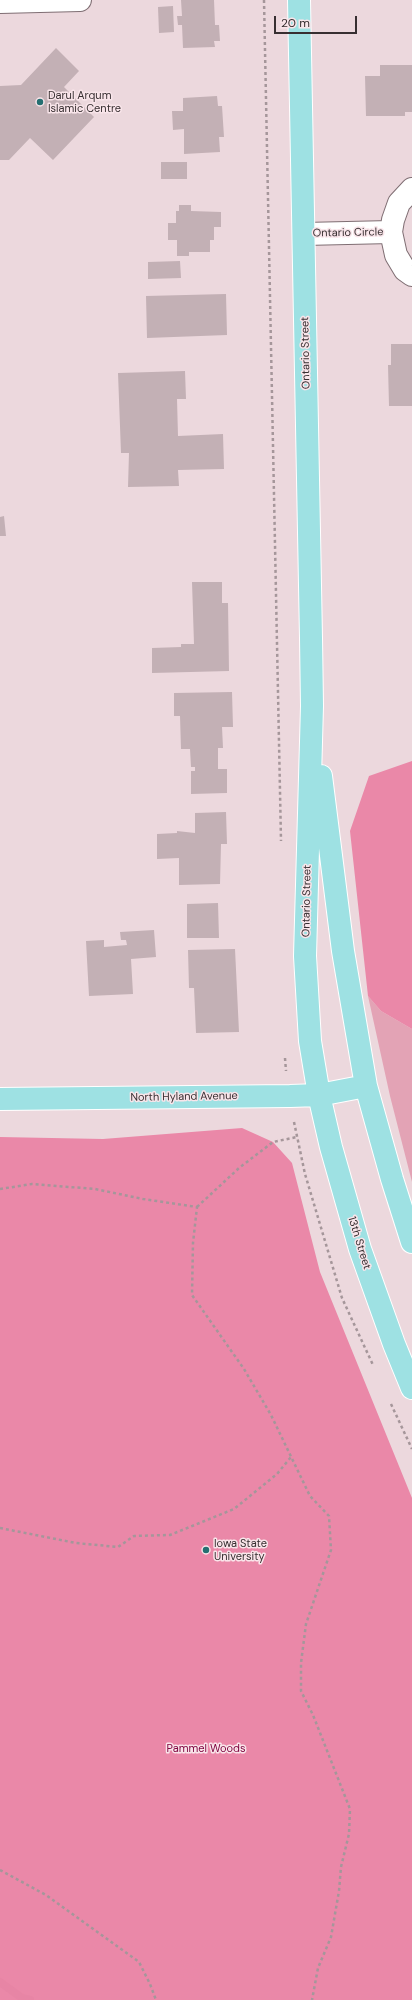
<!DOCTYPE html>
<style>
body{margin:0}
#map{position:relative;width:412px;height:2000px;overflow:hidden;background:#ecd8dd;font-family:"DM Sans",sans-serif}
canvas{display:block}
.scale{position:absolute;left:274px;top:16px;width:83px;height:18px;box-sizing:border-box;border:2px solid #372f31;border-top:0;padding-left:5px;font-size:12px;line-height:14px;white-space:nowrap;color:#372f31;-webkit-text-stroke:3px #f9e5ea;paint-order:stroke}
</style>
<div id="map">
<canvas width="412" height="2000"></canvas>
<div class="scale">20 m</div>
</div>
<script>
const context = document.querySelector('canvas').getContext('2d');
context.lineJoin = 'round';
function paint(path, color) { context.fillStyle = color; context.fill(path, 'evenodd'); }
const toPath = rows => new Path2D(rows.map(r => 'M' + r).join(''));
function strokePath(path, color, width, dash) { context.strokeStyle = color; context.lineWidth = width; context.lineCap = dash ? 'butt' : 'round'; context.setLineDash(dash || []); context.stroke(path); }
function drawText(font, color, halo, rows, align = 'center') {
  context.font = font + ' "DM Sans",sans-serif'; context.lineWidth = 3; context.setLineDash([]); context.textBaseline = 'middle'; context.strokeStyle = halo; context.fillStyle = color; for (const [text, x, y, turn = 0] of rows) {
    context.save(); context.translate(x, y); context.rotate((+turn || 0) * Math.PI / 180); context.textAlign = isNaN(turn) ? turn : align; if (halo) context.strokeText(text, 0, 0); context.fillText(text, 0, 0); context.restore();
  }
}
const green = toPath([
 [368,996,381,1011,412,1029,412,1182,390,1096]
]);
const forest = toPath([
 [412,761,412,1029,381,1011,368,996,350,831,369,776],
 [242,1128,273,1142,292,1163,320,1272,412,1498,412,2000,0,2000,0,1137,103,1139]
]);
const stream = toPath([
 [0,1982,22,1998,30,2000]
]);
const building = toPath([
 [181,0,214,0,215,25,219,25,220,41,214,41,215,47,183,48,182,25,178,25,177,16,182,16],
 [173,6,174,32,159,33,158,7],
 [56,48,79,71,64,87,94,117,53,160,30,138,9,160,0,160,0,86,21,85],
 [380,65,412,65,412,112,405,112,405,116,366,116,365,76,380,76],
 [217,96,218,106,222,106,224,137,219,137,220,152,184,154,184,129,173,130,172,111,183,111,183,98],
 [161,162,187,162,187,179,161,179],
 [179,205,191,205,191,211,221,212,221,227,214,227,214,240,210,240,210,252,189,252,189,256,177,256,177,240,168,240,168,223,176,223,176,211,179,211],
 [180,261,181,278,148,279,148,262],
 [226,294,227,335,147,338,146,296],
 [391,344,412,344,412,406,389,406,388,365,391,365],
 [185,371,186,399,177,399,178,436,223,434,224,469,178,470,179,486,128,487,129,453,121,453,118,373],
 [4,516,6,536,0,536,0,517],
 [192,582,222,582,222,603,228,603,229,671,152,673,152,648,181,647,181,644,194,644],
 [232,692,233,727,222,727,223,748,218,748,218,769,227,769,227,793,191,794,191,771,195,771,195,767,191,767,190,749,181,749,180,716,174,716,174,693],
 [226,812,227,844,221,844,220,884,179,885,179,858,157,859,157,834,177,833,177,831,195,833,195,813],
 [218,903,219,938,187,938,187,904],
 [154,930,156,957,131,959,133,994,89,996,86,941,104,940,104,947,127,945,126,940,121,940,120,932],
 [235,949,239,1032,196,1033,194,988,189,988,188,950]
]);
const path = toPath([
 [264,0,281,841],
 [285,1058,286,1071],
 [294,1122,305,1174,342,1298,373,1365],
 [0,1189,32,1184,95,1189,143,1199,197,1207,193,1243,192,1295,244,1369,271,1415,310,1496,329,1516,331,1550,306,1624,301,1663,301,1691,313,1715,350,1809,349,1834,341,1867,339,1891,331,1937,318,1968,312,2000],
 [197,1207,239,1168,273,1142,297,1137],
 [391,1404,412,1449],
 [0,1528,76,1543,118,1547,134,1536,170,1535,234,1509,277,1474,291,1457],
 [0,1870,46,1895,139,1962,150,1984,156,2000]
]);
const minor = toPath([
 [0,2,80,0],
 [412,189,399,203,393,220,391,232,396,255,405,270,412,275],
 [304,234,391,232]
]);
const major = toPath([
 [299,0,311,638,312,706,305,956,310,1041,319,1095,331,1147,360,1249,394,1344,412,1388],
 [321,776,343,951,366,1086,392,1179,412,1242],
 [0,1099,290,1096,319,1095,366,1086]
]);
const markers = [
 [40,102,4,"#246f71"],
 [206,1550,4,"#246f71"]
];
const poiNames = [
 ["Darul Arqum",48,96],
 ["Islamic Centre",48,109],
 ["Iowa State",214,1544],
 ["University",214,1557]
];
const streetNames = [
 ["Ontario Circle",348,233,-1],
 ["Ontario Street",306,353,-91],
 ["Ontario Street",307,901,-89],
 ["North Hyland Avenue",184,1097,-1],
 ["13th Street",359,1243,73]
];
const parkNames = [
 ["Pammel Woods",206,1749]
];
paint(green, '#e3a3b5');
paint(forest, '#ea88a8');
strokePath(stream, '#e785a5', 8);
paint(building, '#c3b0b5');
strokePath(minor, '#7f6e73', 24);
strokePath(major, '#fff', 24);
strokePath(path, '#a5969a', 2.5, [3, 3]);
strokePath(minor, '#fff', 22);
strokePath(major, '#9ee1e3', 22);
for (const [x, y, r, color] of markers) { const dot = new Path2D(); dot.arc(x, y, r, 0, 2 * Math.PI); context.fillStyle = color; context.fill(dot); strokePath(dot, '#f9e5ea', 1.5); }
drawText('11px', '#372f31', '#f9e5ea', poiNames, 'left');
drawText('11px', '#372f31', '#f9e5ea', streetNames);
drawText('11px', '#800742', '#f9e5ea', parkNames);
</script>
